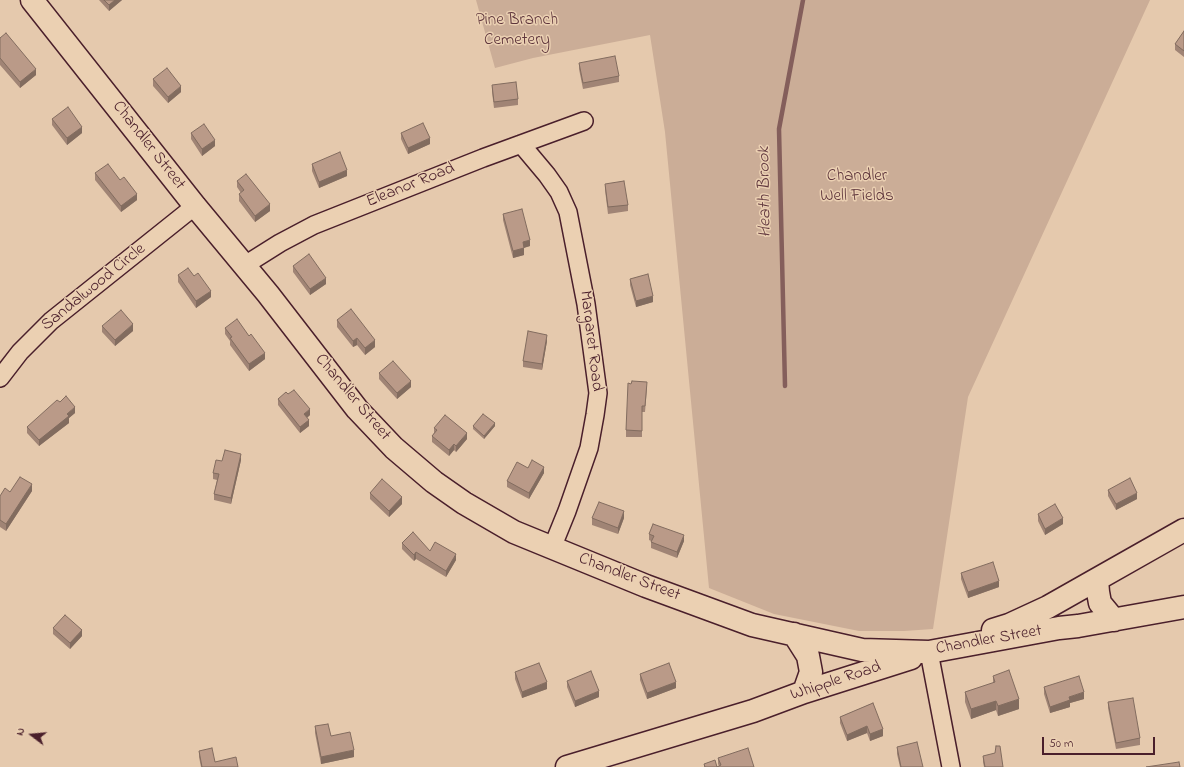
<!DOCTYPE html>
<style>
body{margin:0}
#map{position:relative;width:1184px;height:767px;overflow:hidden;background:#e5c9ad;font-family:"Indie Flower",sans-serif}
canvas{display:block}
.north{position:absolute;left:12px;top:715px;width:40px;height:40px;-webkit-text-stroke:3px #ebd0b2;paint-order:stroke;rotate:286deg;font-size:11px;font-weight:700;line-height:16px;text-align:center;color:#4a1f2b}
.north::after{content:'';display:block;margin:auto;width:14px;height:18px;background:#4a1f2b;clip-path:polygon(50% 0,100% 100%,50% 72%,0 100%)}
.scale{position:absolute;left:1042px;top:737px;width:113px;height:18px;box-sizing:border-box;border:2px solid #4a1f2b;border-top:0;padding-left:5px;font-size:12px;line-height:14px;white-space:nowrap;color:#4a1f2b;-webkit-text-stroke:3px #ebd0b2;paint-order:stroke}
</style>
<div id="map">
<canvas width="1184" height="767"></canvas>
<div class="north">N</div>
<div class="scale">50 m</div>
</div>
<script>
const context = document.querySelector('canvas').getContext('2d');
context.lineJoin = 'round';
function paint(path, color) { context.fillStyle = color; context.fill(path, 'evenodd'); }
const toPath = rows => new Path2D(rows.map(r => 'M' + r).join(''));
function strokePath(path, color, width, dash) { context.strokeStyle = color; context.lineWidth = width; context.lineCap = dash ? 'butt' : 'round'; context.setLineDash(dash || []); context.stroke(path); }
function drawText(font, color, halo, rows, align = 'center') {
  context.font = font + ' "Indie Flower",sans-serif'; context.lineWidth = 3; context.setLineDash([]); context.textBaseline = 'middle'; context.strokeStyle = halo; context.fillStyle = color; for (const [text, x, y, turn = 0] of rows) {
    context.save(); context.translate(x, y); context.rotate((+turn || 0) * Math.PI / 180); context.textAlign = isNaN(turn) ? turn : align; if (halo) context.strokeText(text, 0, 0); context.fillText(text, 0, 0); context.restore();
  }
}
const green = toPath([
 [476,0,1150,0,968,397,933,629,904,631,859,631,774,614,709,588,665,132,650,35,533,58,495,68]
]);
const stream = toPath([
 [785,386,779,129,803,0]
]);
const street = toPath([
 [521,144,547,175,559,192,568,212,586,304,598,393,595,415,589,448,567,511,552,548],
 [245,265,280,243,314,225,483,158,584,121],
 [0,378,20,352,51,321,195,206],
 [929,652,951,767]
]);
const secondary = toPath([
 [32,0,195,206,268,294,357,409,394,448,434,482,464,503,514,532,646,586,752,625,862,650,929,652,1059,628,1078,626,1184,607],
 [1097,580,1098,592,1100,603,1114,620],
 [993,630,1009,625,1048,607,1184,530],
 [794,634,808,656,811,672,804,692],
 [567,767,753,711,804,692,911,658]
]);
const wall = toPath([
 [99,0,122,0,109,11],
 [1184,31,1184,57,1175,50,1175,44],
 [0,38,36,75,20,88,0,65],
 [579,63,619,76,619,82,583,89,579,69],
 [153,79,181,92,168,103,153,86],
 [492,85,518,99,518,105,494,108,492,92],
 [52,119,82,133,67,145,52,125],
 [191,133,215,146,202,156,191,139],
 [401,133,430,144,408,154,401,139],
 [312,164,347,176,319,188,312,171],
 [95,173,120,180,137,200,121,212,95,180],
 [237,181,270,211,255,222,239,201,239,194,241,193,237,187],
 [605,184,628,205,628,211,608,214,605,190],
 [503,214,530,246,524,248,524,255,513,258,503,220],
 [293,266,326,284,310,295,293,272],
 [178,275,194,276,211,297,196,308,178,282],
 [630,279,653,302,636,307,630,285],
 [337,320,375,347,365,355,357,345,353,347,337,327],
 [102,326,133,331,115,346,102,332],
 [225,328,249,336,265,359,249,371,230,345,230,341,225,334],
 [547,341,542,370,523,367,523,361],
 [379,373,411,387,397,399,379,379],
 [631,384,647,388,645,412,642,412,642,437,626,437,626,430],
 [278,399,310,415,307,418,309,426,300,433,278,405],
 [60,402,75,413,69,418,69,423,39,446,27,433,27,427],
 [473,426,495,426,484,439,473,429],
 [434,428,467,439,456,452,454,450,449,456,432,442,432,436,434,433],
 [241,460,231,504,214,500,214,494,217,480,213,479,213,473,222,461],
 [528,468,544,473,529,499,507,487,507,481],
 [1108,490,1137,499,1116,510,1108,496],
 [32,491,6,531,0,527,0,496,10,492],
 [370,493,402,504,389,517,370,499],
 [1038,514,1063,524,1045,535,1038,521],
 [592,518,624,518,618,534,592,525],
 [649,534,684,541,677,558,651,548,651,541,649,540],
 [402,543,430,551,456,560,446,577,416,559,414,561,402,549],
 [961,573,999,587,968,598,961,579],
 [53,628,82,636,70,649,53,634],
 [515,672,547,689,522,698,515,679],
 [640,674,676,688,647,699,640,680],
 [993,676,1019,709,998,716,996,710,971,719,965,702,965,692,993,683],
 [567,681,599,697,575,707,567,687],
 [1044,687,1084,699,1070,703,1070,707,1050,713,1044,694],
 [1108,702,1140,738,1140,745,1116,749,1108,708],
 [873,703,883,736,870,741,867,733,847,741,840,723,840,717],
 [315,726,331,736,354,757,321,764,315,733],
 [897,747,923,767,900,767,897,754],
 [199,751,215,762,238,767,201,767,199,757],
 [983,756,1003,767,984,767,983,762],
 [718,758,754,767,704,767,704,764,717,767,719,766,718,764]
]);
const shadedWall = toPath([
 [115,0,122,0,109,11,109,5],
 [36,69,36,75,20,88,20,82],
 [181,86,181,92,168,103,168,97],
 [82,127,82,133,67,145,67,138],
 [430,138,430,144,408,154,408,148],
 [215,140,215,146,202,156,202,149],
 [347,170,347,176,319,188,319,182],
 [137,194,137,200,121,212,121,206],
 [270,204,270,211,255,222,255,216],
 [530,240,530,246,523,248,523,242],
 [524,248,524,255,513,258,513,251],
 [326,278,326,284,310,295,310,289],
 [211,291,211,297,196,308,196,301],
 [653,296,653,302,636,307,636,301],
 [133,324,133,331,115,346,115,340],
 [547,335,547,341,542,370,542,364],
 [357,338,357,345,353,347,353,341],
 [375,340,375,347,365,355,365,348],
 [265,353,265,359,249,371,249,364],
 [411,381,411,387,397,399,397,393],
 [75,407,75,413,69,418,69,423,39,446,39,440],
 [310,409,310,415,304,420,304,414],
 [309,420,309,426,300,433,300,427],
 [495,423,495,426,484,439,484,436],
 [467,433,467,439,456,452,456,446],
 [454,444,454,450,449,456,449,450],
 [241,454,241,460,231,504,231,498],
 [544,467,544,473,529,499,529,493],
 [32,484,32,491,6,531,6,524],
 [1137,493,1137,499,1116,510,1116,504],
 [402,497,402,504,389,517,389,511],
 [624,511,624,518,618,534,618,528],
 [1063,518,1063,524,1045,535,1045,529],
 [684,535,684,541,677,558,677,552],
 [416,552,416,559,414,561,414,555],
 [456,554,456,560,446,577,446,571],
 [999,581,999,587,968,598,968,592],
 [82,630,82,636,70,649,70,643],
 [547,682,547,689,522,698,522,692],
 [676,682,676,688,647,699,647,693],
 [599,691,599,697,575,707,575,701],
 [1084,692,1084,699,1070,703,1070,707,1050,713,1050,707,1069,697],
 [1019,699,1019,709,998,716,998,706],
 [996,701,996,710,971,719,971,709],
 [867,726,867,733,847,741,847,735],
 [883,729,883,736,870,741,870,734],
 [354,750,354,757,321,764,321,757]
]);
const building = toPath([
 [104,0,115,0,109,5,104,0],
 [1184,31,1184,51,1175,44,1184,31],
 [6,33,36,69,20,82,0,58,0,38,6,33],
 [615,56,619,76,583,83,579,63,615,56],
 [167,68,181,86,168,97,153,79,167,68],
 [516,82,518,99,494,102,492,85,516,82],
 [68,107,82,127,67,138,52,119,68,107],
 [423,123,430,138,408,148,401,133,423,123],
 [204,124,215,140,202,149,191,133,204,124],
 [340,152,347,170,319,182,312,164,340,152],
 [108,164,120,180,124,177,137,194,121,206,95,173,108,164],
 [246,174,270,204,255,216,239,194,244,190,237,181,246,174],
 [624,181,628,205,608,207,605,184,624,181],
 [522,209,530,240,523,242,524,248,513,251,503,214,522,209],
 [309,254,326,278,310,289,293,266,309,254],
 [188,268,194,276,198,273,211,291,196,301,178,275,188,268],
 [648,274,653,296,636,301,630,279,648,274],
 [351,309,375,340,365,348,357,338,353,341,337,320,351,309],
 [121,310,133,324,115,340,102,326,121,310],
 [237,319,249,336,251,334,265,353,249,364,230,338,232,337,225,328,237,319],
 [528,331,547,335,542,364,523,361,528,331],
 [393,361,411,381,397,393,379,373,393,361],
 [632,381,647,382,645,406,642,406,642,431,626,430,628,383,631,384,632,381],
 [294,390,310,409,304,414,309,420,300,427,278,399,286,392,288,394,294,390],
 [66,396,75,407,67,414,69,416,39,440,27,427,57,400,60,402,66,396],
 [483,414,495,423,484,436,473,426,483,414],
 [445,415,467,433,456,446,454,444,449,450,432,436,437,430,434,428,445,415],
 [225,450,241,454,231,498,214,494,219,474,213,473,216,460,222,461,225,450],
 [532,460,544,467,529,493,507,481,517,462,528,468,532,460],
 [20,477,32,484,6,524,0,520,0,496,5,488,10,492,20,477],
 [1130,478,1137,493,1116,504,1108,490,1130,478],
 [382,479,402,497,389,511,370,493,382,479],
 [599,502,624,511,618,528,592,518,599,502],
 [1055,504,1063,518,1045,529,1038,514,1055,504],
 [653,524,684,535,677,552,651,542,654,536,649,534,653,524],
 [413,532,430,551,435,542,456,554,446,571,416,552,414,555,402,543,413,532],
 [993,562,999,581,968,592,961,573,993,562],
 [65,615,82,630,70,643,53,628,65,615],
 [539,663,547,682,522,692,515,672,539,663],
 [669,663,676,682,647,693,640,674,669,663],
 [1009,670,1019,699,998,706,996,701,971,709,965,692,995,682,993,676,1009,670],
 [591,671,599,691,575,701,567,681,591,671],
 [1079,676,1084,692,1069,697,1070,700,1050,707,1044,687,1079,676],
 [1133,698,1140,738,1116,743,1108,702,1133,698],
 [873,703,883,729,870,734,867,726,847,735,840,717,873,703],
 [328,724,331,736,350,732,354,750,321,757,315,726,328,724],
 [917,742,923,767,901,767,897,747,917,742],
 [996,746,1000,746,1003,767,985,767,983,756,995,753,996,746],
 [212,748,215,762,236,757,238,767,202,767,199,751,212,748],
 [748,748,754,767,705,767,704,764,715,760,717,767,721,765,718,758,748,748],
 [1179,762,1180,767,1146,767,1179,762]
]);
const parkNames = [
 ["Pine Branch",517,21],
 ["Cemetery",517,41],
 ["Chandler",857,177],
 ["Well Fields",857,197]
];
const streetNames = [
 ["Chandler Street",148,146,52],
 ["Eleanor Road",411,186,-22],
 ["Sandalwood Circle",94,288,-39],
 ["Margaret Road",590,341,83],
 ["Chandler Street",352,398,50],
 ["Chandler Street",629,578,21],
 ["Chandler Street",989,641,-10],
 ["Whipple Road",836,682,-18]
];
const waterNames = [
 ["Heath Brook",766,192,-91]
];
paint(green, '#cbad97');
strokePath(stream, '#845e5b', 4.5);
strokePath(street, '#4a1f2b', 20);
strokePath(secondary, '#4a1f2b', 25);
strokePath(street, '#ebd0b2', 17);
strokePath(secondary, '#ebd0b2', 22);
paint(wall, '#a08475');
paint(shadedWall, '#826c5f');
paint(building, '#ba9a88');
strokePath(building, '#826c5f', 1);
drawText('17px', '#5d343b', '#ebd0b2', parkNames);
drawText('17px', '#4a1f2b', '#ebd0b2', streetNames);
drawText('italic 18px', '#62393f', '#ebd0b2', waterNames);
</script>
